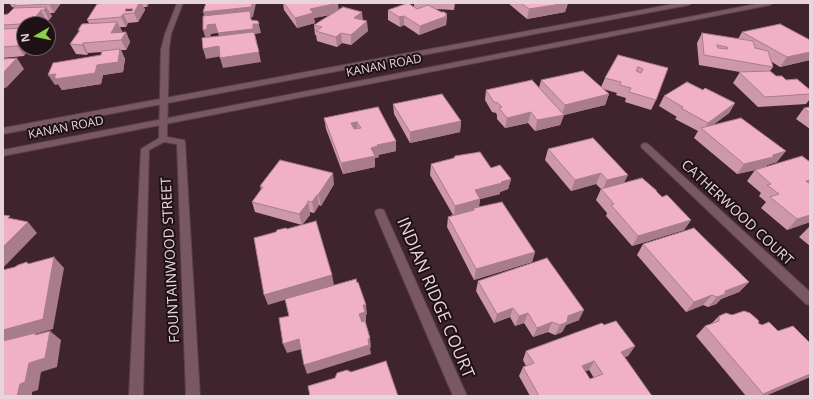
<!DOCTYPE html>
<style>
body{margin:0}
#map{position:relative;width:813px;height:399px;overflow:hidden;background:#3f232d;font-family:"Open Sans",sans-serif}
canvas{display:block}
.frame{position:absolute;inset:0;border:4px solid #e8d5db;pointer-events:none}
.north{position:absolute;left:16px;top:16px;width:40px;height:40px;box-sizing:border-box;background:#1e1115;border:1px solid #6f5f64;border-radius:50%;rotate:261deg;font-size:11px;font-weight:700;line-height:16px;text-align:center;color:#e8d5db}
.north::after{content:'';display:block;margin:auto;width:14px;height:18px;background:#88cf4a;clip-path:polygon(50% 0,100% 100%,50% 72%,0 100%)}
</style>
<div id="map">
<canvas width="813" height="399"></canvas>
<div class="frame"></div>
<div class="north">N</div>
</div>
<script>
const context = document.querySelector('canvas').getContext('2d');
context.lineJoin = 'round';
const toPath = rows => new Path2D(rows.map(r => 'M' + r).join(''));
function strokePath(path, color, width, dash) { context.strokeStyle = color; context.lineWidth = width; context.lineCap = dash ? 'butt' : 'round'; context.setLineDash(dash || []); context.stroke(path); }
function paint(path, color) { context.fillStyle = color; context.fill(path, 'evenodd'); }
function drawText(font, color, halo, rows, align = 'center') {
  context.font = font + ' "Open Sans",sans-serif'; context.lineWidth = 4; context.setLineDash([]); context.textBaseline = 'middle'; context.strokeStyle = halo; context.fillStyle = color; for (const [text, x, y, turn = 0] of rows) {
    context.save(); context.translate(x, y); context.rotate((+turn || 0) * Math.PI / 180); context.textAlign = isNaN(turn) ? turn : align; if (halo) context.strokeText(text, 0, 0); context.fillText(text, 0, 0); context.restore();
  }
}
const minor = toPath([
 [177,3,183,3,171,34,169,49,167,137,184,140,185,142,200,396,186,396,177,144,164,142,149,150,143,396,129,396,141,149,159,138,161,49,165,34,177,3],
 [645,143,648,144,810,292,810,305,806,304,642,148,641,146,642,144,645,143],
 [380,209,384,210,385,213,467,396,453,396,375,213,376,210,380,209]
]);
const secondary = toPath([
 [679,3,692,3,689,5,3,134,3,128,679,3],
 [761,3,773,3,770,5,3,156,3,150,761,3]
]);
const wall = toPath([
 [9,3,61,3,54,13,50,13,52,16,49,20,46,20,43,24,24,24,24,56,3,58,3,15,8,14,15,8,12,7],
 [103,3,149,3,147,7,144,7,145,10,138,22,128,23,126,27,120,27,122,32,126,32,130,42,126,50,121,50,125,59,123,72,103,75,101,84,62,90,58,84,55,85,101,55,102,52,88,53,87,55,76,54,70,44,79,31,78,30,89,23,87,20],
 [126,9,133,9,132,11,125,11],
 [283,3,337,3,338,9,363,20,368,31,351,45,342,43,337,47,317,41,316,35,315,35,314,25,330,15,314,18,315,23,297,28,284,10],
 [414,3,457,3,457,4,455,3,454,10,435,9,441,12,447,14,446,25,419,35,404,25,400,27,388,20,388,10,414,8],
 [508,3,568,3,565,12,527,19],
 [742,32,810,40,810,60,780,67,772,62,773,67,770,71,776,76,810,90,810,99,806,104,758,107,733,83,740,72,699,65,697,43,702,33,738,39],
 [618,55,668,68,656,100,651,110,625,102,626,98,616,95,617,93,603,89,609,94,605,105,564,115,560,125,535,131,528,123,505,128,497,119,497,115,496,113,492,112,485,100,486,90,539,88,541,80,601,87,605,78],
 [703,90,735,103,729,113,713,125,777,162,767,165,766,167,810,162,810,222,787,230,761,208,766,202,759,196,761,193,747,181,755,170,737,174,694,138,698,131,675,119,677,117,659,106,664,96],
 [393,104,461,121,460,132,410,143,394,114],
 [378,107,396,141,396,151,378,155,379,157,375,158,375,167,343,174,326,129,324,118],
 [810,107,810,129,796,119,804,108],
 [548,149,624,183,656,192,662,197,691,220,684,230,632,246,606,216,607,213,596,200,601,189,596,184,571,191,545,160],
 [431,164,491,168,511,179,508,189,500,192,500,194,480,199,479,207,535,252,532,262,474,280,447,227,448,217,453,215,430,175],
 [334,184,321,206,319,205,314,213,310,212,310,215,302,225,255,212,252,202,261,189,260,186],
 [810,226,810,246,799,237],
 [643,244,749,282,739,292,721,299,716,304,708,307,703,305,686,312,637,255],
 [478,281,579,320,566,325,562,332,555,335,548,332,533,337,524,323,515,326,510,317,494,323,476,291],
 [719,316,778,331,810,343,810,377,765,396,746,396,696,336,705,326,711,324],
 [604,325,635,346,628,356,624,357,652,396,530,396,519,376,523,367,526,366,523,360,526,351],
 [589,370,594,378,590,379,585,371]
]);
const shadedWall = toPath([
 [49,3,61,3,54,13,49,4],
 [139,3,142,3,145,10,138,22,134,13],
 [146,3,149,3,147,7],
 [252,3,256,3,253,17,251,17,253,25,253,24,258,21,261,33,255,34,261,62,223,68,220,58,221,43,218,33,253,29,206,21,203,12],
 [338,3,339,13,314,18,315,23,297,28,295,18,310,9],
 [568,3,565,12,527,19,529,9],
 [46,7,52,16,49,20,44,10],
 [41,10,46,20,43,24,35,24,33,20],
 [362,12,363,21,354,18],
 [123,14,128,23,126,27,121,17],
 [447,14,446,25,419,35,420,26],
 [404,16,404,25,400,27,399,17],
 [23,21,25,24,24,24,24,30,20,24],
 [367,21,368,31,351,45,351,35],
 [117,22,122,31,117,40,111,33],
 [215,24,218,33,211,34,210,39,206,40,203,30,207,25],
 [126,32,130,42,126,50,121,40],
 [341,33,342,43,337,47,336,37],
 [24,38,24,48,30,48,24,56,17,46],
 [83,43,88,53,87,55,82,45],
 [219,46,222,56,206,59,203,49],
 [120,49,125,59,123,72,103,75,101,84,62,90,58,84,55,85,48,75,97,65],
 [810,52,810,60,780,67,787,57],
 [17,58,24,69,7,87,3,89,3,73],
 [609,94,605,105,564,115,560,125,535,131,537,120,562,115,565,105],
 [735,103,729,113,705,131,704,130,708,123],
 [531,112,528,123,505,128,507,118],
 [461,121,460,132,410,143,410,132],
 [357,122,358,132,352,134,351,123],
 [396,141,396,151,378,155,379,157,375,158,375,167,343,174,341,163,377,145],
 [786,151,777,162,767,165,765,168,737,174,744,164],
 [333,173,334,184,321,206,318,195],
 [601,173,596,184,571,191,575,180],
 [628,175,623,185,602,191,607,180],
 [511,179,508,189,500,192,500,194,480,199,478,210,454,217,455,206,475,190],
 [810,180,810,183,804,189,806,181],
 [317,195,319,205,314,213,312,202],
 [308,201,310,212,310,215,302,225,299,214],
 [810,215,810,222,787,230,797,219],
 [691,220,684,230,632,246,638,236],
 [28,222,37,233,3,268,3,247],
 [535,252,532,262,474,280,476,269],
 [54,257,64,268,53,329,36,334,46,342,3,343,3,330],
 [332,275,334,285,268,305,264,295],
 [749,282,739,292,721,299,716,304,708,307,717,297,725,291],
 [712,295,703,305,686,312,694,302],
 [363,305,366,305,367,314,366,315,366,322,361,323,359,314],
 [513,308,510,317,494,323,497,314],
 [584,310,579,320,566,325,562,332,555,335,560,325,568,316],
 [528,313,524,323,515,326,519,316],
 [552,322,548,332,533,337,537,328],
 [50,331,61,340,57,367,41,372,38,390,32,392,32,396,17,396,20,384,29,363],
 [370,338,371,347,370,348,371,354,307,374,304,365],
 [299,339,302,349,287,353,283,344],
 [635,346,628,356,614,361,621,352],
 [594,361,589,370,576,375,582,366],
 [810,374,810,377,765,396,760,396,763,394]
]);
const building = toPath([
 [16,3,49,3,49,4,14,6,16,3],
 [107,3,139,3,134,13,123,14,121,17,87,20,97,4,107,3],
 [126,9,133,9,132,11,125,11,126,9],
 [206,3,252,3,251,7,203,12,206,3],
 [284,3,338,3,310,9,313,13,295,18,284,3],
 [408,3,417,9,428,5,441,12,444,12,447,14,445,15,447,16,420,26,404,16,399,17,388,10,408,3],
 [521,3,567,3,529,9,521,3],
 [46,7,44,10,41,10,33,20,23,21,20,24,3,25,3,15,8,14,14,8,46,7],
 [343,7,362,12,354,18,367,21,351,35,341,33,336,37,316,31,322,27,314,25,343,7],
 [250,11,251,20,258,21,259,24,253,24,253,29,218,33,215,24,207,25,207,29,203,30,203,16,250,11],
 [117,22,111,33,126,32,121,40,83,43,82,45,70,44,80,30,78,30,82,24,117,22],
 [780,24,810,40,810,52,787,57,742,32,780,24],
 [24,28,24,38,17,46,3,47,3,29,24,28],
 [253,32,254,33,259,52,220,58,219,46,203,49,202,38,253,32],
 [702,33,753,41,755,48,768,51,773,67,704,55,702,33],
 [717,45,727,47,728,49,718,48,717,45],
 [120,49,118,62,97,65,95,73,56,79,56,78,54,78,56,74,48,75,53,63,101,55,102,51,120,49],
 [618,55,668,68,656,100,629,92,631,88,620,85,621,82,605,78,618,55],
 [638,67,643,69,641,73,636,71,638,67],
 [17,58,3,73,3,59,17,58],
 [583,71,609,94,565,105,541,80,583,71],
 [770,71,776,76,782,76,786,80,797,79,810,90,810,94,765,97,739,72,770,71],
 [532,80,564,115,537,120,531,112,507,118,499,108,502,107,498,103,494,102,486,90,532,80],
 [687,82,703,90,705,88,735,103,708,123,681,108,683,107,664,96,687,82],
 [442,94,461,121,410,132,393,104,442,94],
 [378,107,396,141,377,145,378,146,371,148,375,156,341,163,324,118,378,107],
 [357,122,361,128,354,129,351,123,357,122],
 [810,107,810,113,804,108,810,107],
 [741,118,786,151,773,155,773,157,744,164,701,128,741,118],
 [593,138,628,175,607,180,601,173,575,180,548,149,593,138],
 [480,152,491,168,500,165,511,179,501,182,502,183,475,190,480,199,455,206,431,164,454,158,455,156,480,152],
 [802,156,810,162,810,180,806,181,810,184,810,215,797,219,770,197,779,194,767,185,771,184,755,170,802,156],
 [280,160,333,173,318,195,317,195,312,202,308,201,307,204,299,214,252,202,263,187,260,186,280,160],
 [642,178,657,191,656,191,662,197,667,195,691,220,638,236,611,205,614,204,601,189,642,178],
 [502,202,535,252,476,269,448,217,474,210,474,208,502,202],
 [3,215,10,216,8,218,28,222,3,247,3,215],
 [316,221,332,275,264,295,254,238,276,232,277,230,286,228,287,229,316,221],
 [694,228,749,282,725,291,725,294,717,297,712,295,694,302,643,244,694,228],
 [54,257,43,319,3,330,3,270,15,267,18,265,27,262,28,264,54,257],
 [547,258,584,310,568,316,567,322,560,325,552,322,537,328,528,313,519,316,513,308,497,314,478,281,547,258],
 [356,279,357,283,358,282,366,305,363,305,365,312,359,314,362,322,365,321,370,338,368,339,369,345,304,365,299,339,283,344,279,318,289,316,285,299,356,279],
 [744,311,750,313,759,321,758,323,762,325,769,322,778,331,793,326,810,343,810,374,763,394,705,326,719,321,719,316,726,313,732,315,744,311],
 [616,321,635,346,621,352,652,396,539,396,523,367,534,363,526,351,602,323,604,325,616,321],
 [594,361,603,374,590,379,582,366,594,361],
 [50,331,45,358,29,363,25,382,20,384,17,396,3,396,3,341,35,333,35,335,50,331],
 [386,361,398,396,310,396,308,386,335,378,337,373,347,370,351,372,386,361]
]);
const farStreetnames = [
 ["KANAN ROAD",384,66,-11],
 ["KANAN ROAD",66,128,-11]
];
const streetNames = [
 ["CATHERWOOD COURT",737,213,43],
 ["FOUNTAINWOOD STREET",171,260,-93]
];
const nearStreetnames = [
 ["INDIAN RIDGE COURT",435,298,67]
];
strokePath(minor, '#584049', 2);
strokePath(secondary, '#584049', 2);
paint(minor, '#795864');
paint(secondary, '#795864');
paint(wall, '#ce98ab');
paint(shadedWall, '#a87c8b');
paint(building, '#f0b1c7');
strokePath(building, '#a87c8b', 1);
drawText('12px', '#e8d5db', '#1e1115', farStreetnames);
drawText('14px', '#e8d5db', '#1e1115', streetNames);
drawText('17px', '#e8d5db', '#1e1115', nearStreetnames);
</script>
